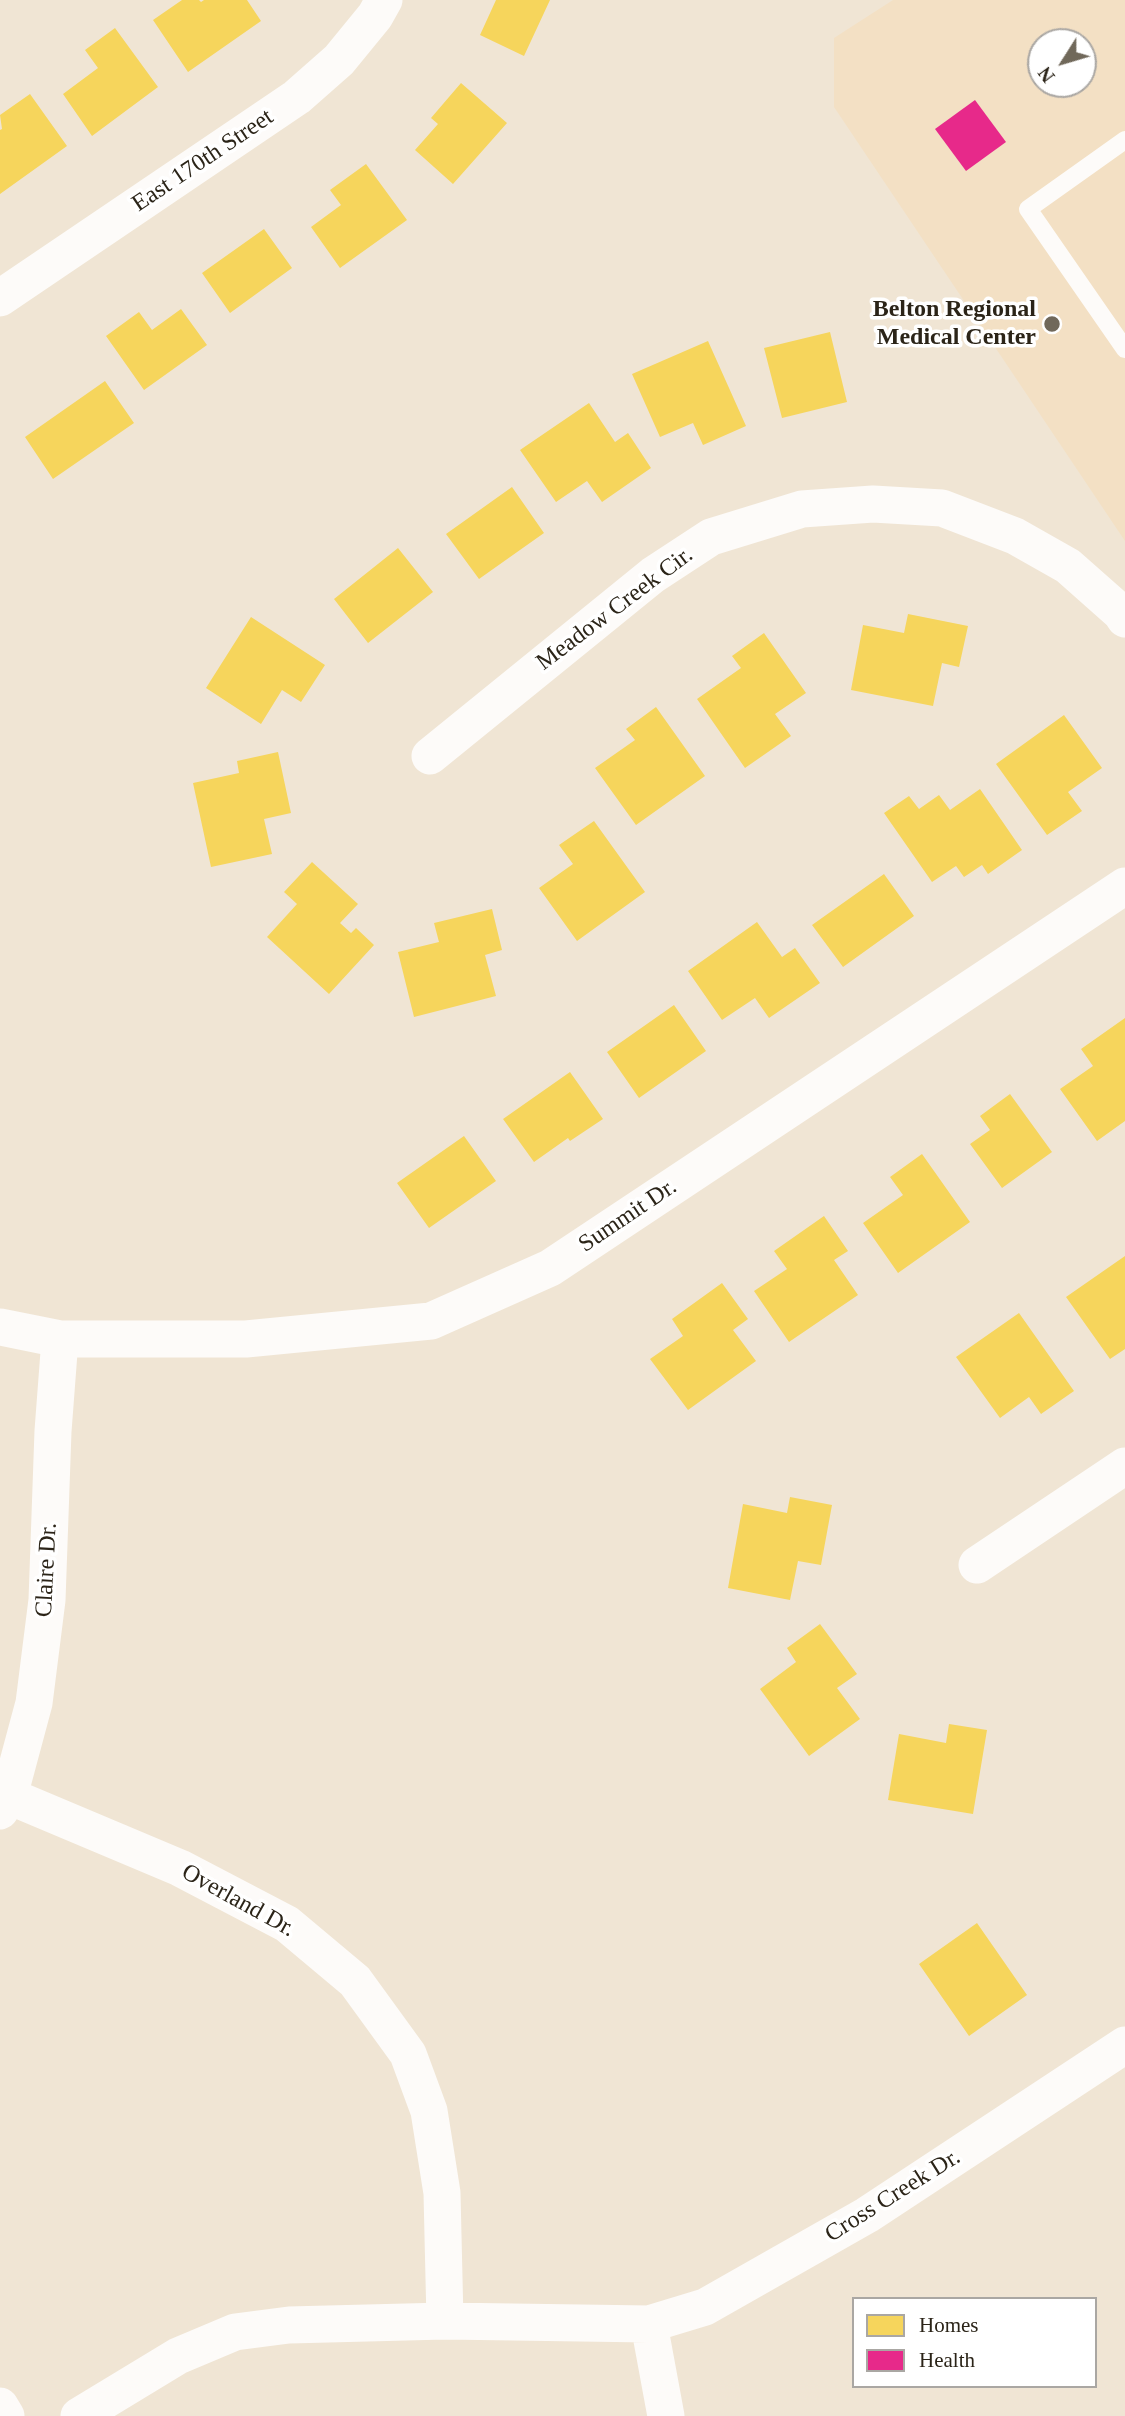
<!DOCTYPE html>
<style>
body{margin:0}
#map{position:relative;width:1125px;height:2416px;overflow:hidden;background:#f0e5d4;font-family:"Times New Roman",serif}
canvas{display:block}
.legend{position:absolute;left:852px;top:2297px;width:245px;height:91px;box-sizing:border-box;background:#fff;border:2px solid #aaa7a3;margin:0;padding:9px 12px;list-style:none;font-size:21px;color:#2b2418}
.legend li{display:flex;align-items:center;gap:14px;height:35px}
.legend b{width:35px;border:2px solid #aaa7a3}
.north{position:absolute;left:1027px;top:28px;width:70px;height:70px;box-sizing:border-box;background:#fff;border:2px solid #aaa7a3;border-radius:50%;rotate:233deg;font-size:19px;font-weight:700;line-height:28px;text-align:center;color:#2b2418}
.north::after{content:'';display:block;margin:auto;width:24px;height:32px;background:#70685a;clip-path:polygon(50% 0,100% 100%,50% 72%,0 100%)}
</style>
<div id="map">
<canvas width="1125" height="2416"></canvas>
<ul class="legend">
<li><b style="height:19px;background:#f6d55c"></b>Homes</li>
<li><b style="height:19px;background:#e7298a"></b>Health</li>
</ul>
<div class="north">N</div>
</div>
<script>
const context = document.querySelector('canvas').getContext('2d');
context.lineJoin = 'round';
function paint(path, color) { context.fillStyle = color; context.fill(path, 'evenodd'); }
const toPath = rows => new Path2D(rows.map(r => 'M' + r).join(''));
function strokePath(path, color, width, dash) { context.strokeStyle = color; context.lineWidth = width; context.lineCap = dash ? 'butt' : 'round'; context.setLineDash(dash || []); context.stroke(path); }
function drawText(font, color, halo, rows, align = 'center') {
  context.font = font + ' "Times New Roman",serif'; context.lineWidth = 7; context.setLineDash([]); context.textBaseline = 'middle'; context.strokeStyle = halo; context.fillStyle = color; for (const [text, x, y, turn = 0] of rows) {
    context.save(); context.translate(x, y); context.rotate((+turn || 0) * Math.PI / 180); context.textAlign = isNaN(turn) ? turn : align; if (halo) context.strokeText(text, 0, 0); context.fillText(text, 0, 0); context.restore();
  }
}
const built = toPath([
 [893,0,1125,0,1125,541,834,107,834,38],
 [1041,42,1083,42,1083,84,1041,84]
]);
const homes = toPath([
 [182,0,199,0,201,2,204,0,247,0,261,21,188,72,153,20],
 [496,0,550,0,524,56,480,35],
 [115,28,158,87,92,136,63,94,98,68,85,50],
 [461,83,507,123,453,184,415,150,438,124,431,118],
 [30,94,67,146,0,194,0,130,2,129,0,115],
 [366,164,407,220,340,268,311,227,341,205,330,190],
 [264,229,292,268,230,313,202,273],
 [181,309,207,345,144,390,106,336,139,312,152,330],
 [830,332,847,402,782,418,764,348],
 [708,341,746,426,703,445,693,423,660,437,632,374],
 [105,381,134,423,53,479,25,437],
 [589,403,615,442,628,433,651,468,602,502,587,481,556,502,520,450],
 [512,487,544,533,479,579,446,534],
 [398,548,433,592,368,643,334,599],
 [908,614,968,626,959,667,942,663,933,706,851,690,863,625,904,633],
 [251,617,325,665,301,702,282,690,261,724,206,688],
 [764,633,806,693,775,714,791,736,745,768,697,699,741,668,732,656],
 [656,707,705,776,636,825,595,768,635,740,626,729],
 [1064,715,1102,768,1068,792,1082,811,1047,835,996,764],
 [278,752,291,813,264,819,272,854,211,867,193,783,239,773,237,761],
 [980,789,1022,850,988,874,982,865,964,877,956,866,932,882,884,813,909,796,919,809,939,795,950,810],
 [594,821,645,892,577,941,539,888,573,864,559,845],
 [312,862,358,904,340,923,351,933,356,928,374,945,329,994,267,937,297,904,284,892],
 [884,874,914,916,843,967,812,925],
 [492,909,502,950,485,955,496,996,414,1017,398,952,439,942,434,923],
 [757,922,782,957,795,948,820,983,769,1018,755,998,722,1020,688,971],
 [674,1005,706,1051,639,1098,607,1052],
 [1125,1018,1125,1121,1097,1141,1060,1089,1093,1066,1081,1049],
 [570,1072,603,1119,570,1141,568,1138,534,1162,503,1119],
 [1010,1094,1052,1152,1002,1188,970,1144,990,1130,980,1116],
 [464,1136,496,1181,429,1228,397,1183],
 [922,1154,970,1222,898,1273,863,1223,903,1195,890,1177],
 [824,1216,848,1251,834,1260,858,1295,789,1342,754,1291,787,1269,774,1251],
 [1125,1256,1125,1349,1110,1359,1066,1297],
 [722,1283,748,1319,733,1330,756,1361,688,1410,650,1359,683,1336,672,1319],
 [1019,1313,1074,1391,1041,1414,1029,1397,1000,1418,956,1357],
 [790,1497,832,1505,821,1565,798,1561,790,1600,728,1588,743,1504,787,1513],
 [820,1624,857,1674,837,1688,860,1719,809,1756,760,1689,796,1662,787,1648],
 [949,1724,987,1730,973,1814,888,1800,899,1734,946,1743],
 [977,1923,1027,1995,969,2036,919,1964]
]);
const health = toPath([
 [975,100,1006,142,966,171,935,129]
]);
const service = toPath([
 [1125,140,1028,209,1125,349]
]);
const minor = toPath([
 [0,298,297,97,339,60,375,16,384,0],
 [430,756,653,575,711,537,802,509,873,504,942,508,1015,536,1068,566,1121,613,1125,619],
 [0,1327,60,1339,246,1339,431,1321,550,1268,1125,886],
 [977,1565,1125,1466],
 [9,1796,180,1868,287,1924,355,1981,408,2054,429,2111,442,2193,445,2321],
 [0,1811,9,1796,34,1703,47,1600,53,1431,60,1339],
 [649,2324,666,2416],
 [0,2406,6,2416],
 [79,2416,178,2356,235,2332,289,2325,445,2321,649,2324,705,2307,867,2215,1125,2045]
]);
const markers = [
 [1052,324,9,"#70685a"]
];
const streetNames = [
 ["East 170th Street",203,161,-34],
 ["Meadow Creek Cir.",615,609,-37],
 ["Summit Dr.",628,1216,-34],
 ["Claire Dr.",47,1570,-87],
 ["Overland Dr.",238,1901,29],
 ["Cross Creek Dr.",893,2196,-32]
];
const poiNames = [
 ["Belton Regional",1036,310],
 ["Medical Center",1036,338]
];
paint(built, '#f3e0c4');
paint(homes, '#f6d55c');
paint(health, '#e7298a');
strokePath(service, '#fdfbf9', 18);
strokePath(minor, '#fdfbf9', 37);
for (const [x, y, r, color] of markers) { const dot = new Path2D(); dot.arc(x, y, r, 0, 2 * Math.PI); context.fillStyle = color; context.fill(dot); strokePath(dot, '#fff', 2.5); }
drawText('24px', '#2b2418', '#fff', streetNames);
drawText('bold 24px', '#2b2418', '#fff', poiNames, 'right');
</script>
